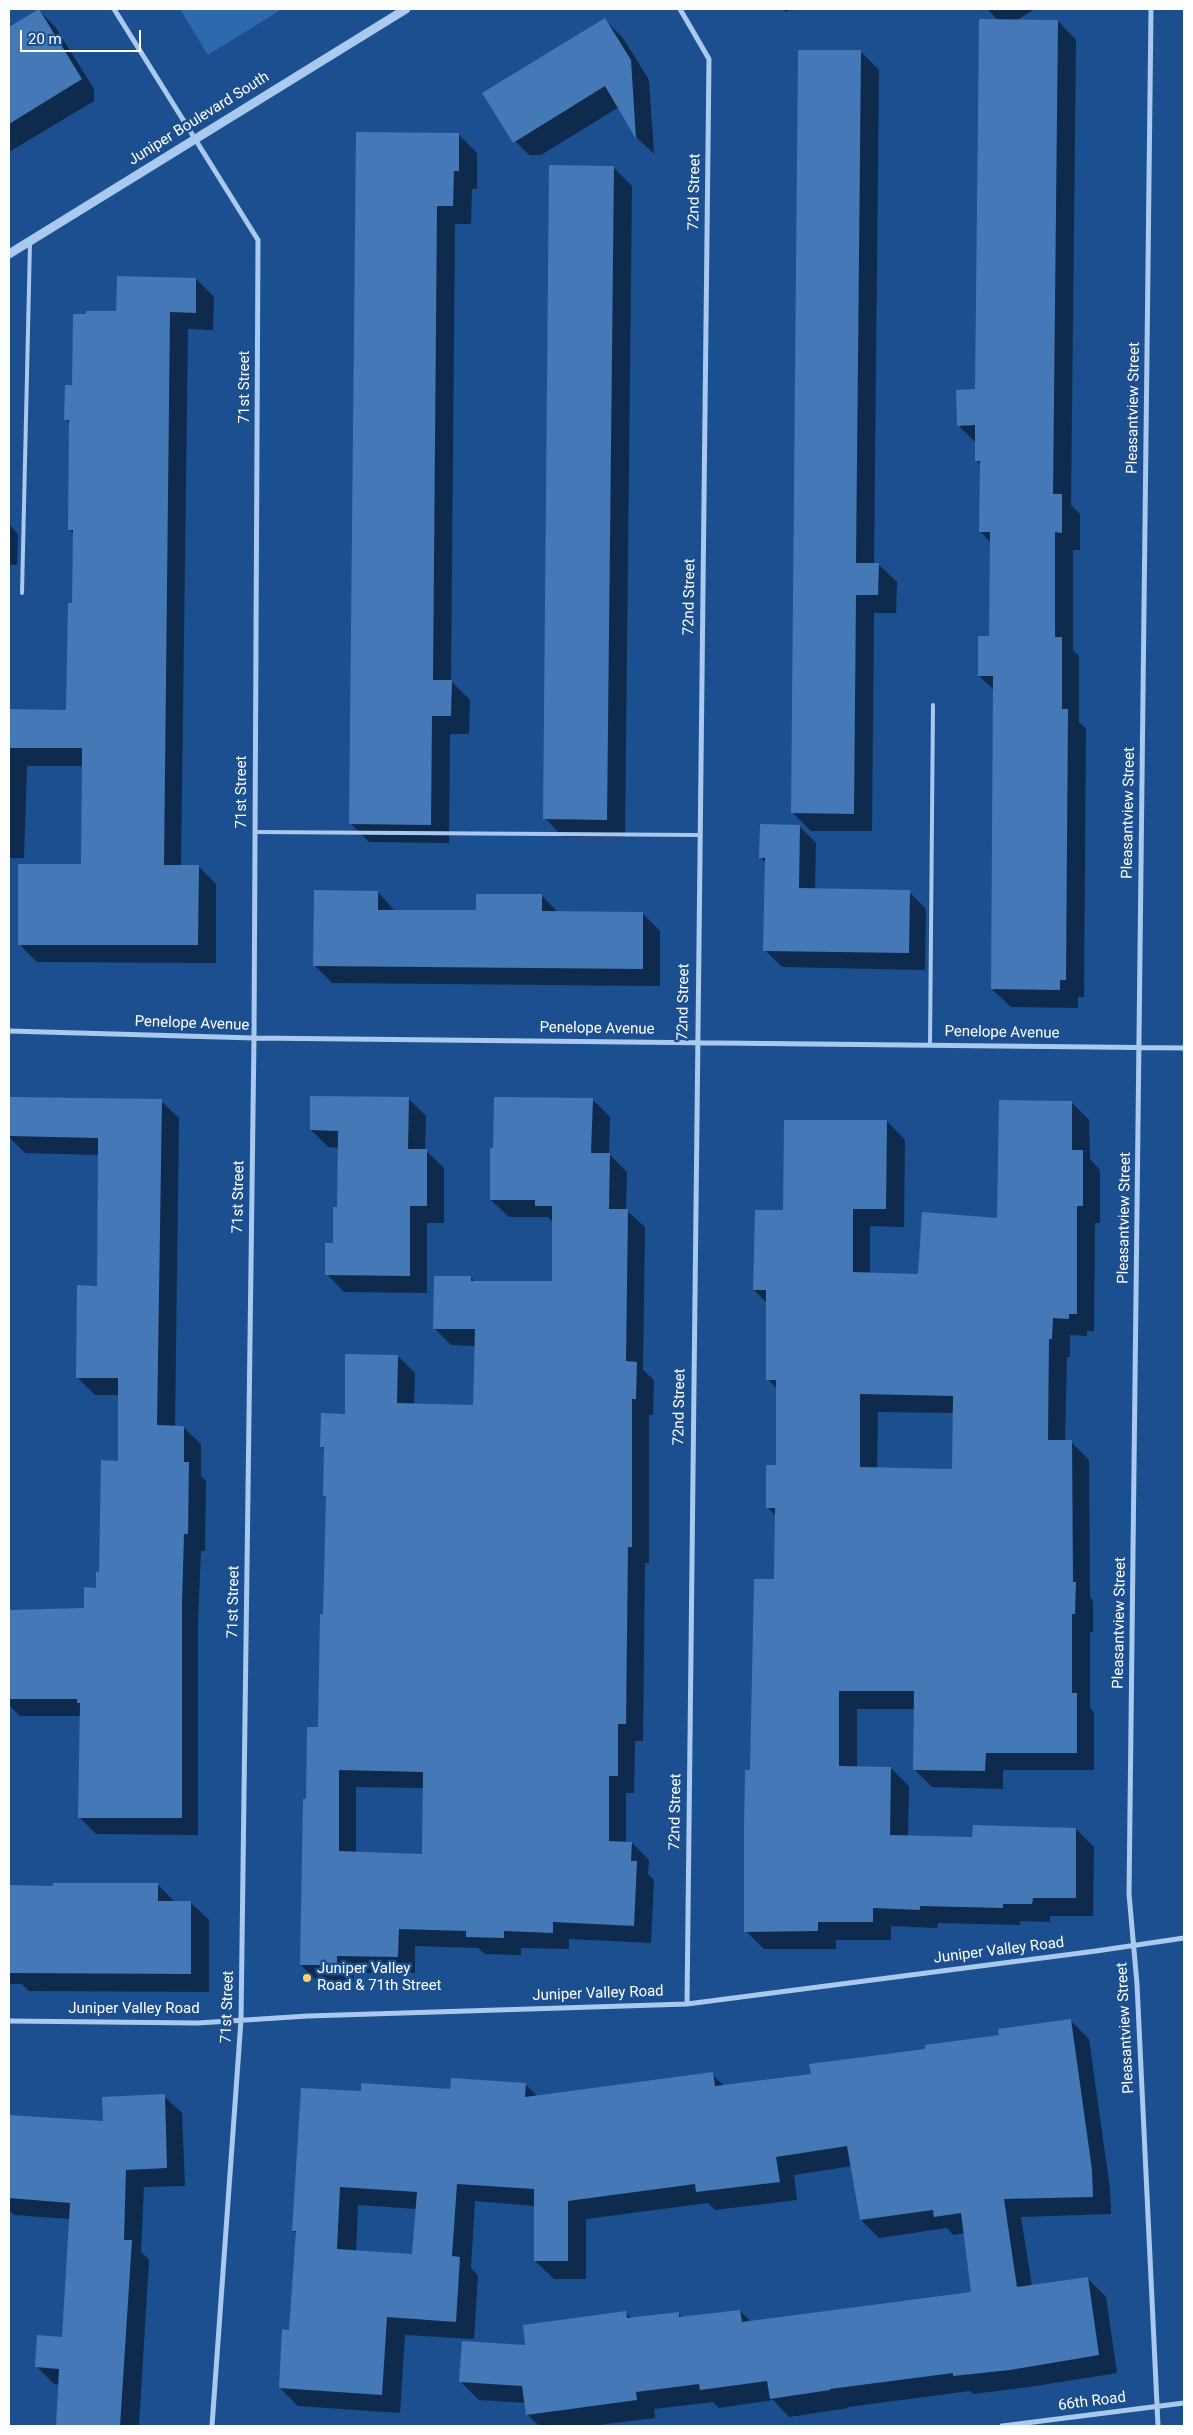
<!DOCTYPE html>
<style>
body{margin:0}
#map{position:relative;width:1193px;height:2435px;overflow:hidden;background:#1b4f8f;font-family:Roboto,sans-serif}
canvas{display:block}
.frame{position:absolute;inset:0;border:10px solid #fff;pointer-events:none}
.scale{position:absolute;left:20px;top:30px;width:121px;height:22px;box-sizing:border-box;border:2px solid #fff;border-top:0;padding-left:6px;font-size:15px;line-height:18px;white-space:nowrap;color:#fff;-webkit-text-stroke:4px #1b4f8f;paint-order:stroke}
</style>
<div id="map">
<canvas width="1193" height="2435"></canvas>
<div class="frame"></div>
<div class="scale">20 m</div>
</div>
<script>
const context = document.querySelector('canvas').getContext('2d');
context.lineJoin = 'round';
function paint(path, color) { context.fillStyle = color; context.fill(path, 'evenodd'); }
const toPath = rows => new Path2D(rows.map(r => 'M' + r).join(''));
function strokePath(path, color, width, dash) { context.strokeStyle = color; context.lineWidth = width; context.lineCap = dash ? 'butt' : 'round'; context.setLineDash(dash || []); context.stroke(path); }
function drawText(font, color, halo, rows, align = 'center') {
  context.font = font + ' Roboto,sans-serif'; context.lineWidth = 5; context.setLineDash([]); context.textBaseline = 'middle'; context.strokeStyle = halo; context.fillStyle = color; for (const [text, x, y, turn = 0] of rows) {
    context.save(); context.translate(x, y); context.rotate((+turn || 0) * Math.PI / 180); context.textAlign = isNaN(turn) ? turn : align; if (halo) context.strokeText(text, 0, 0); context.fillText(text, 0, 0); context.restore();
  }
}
const green = toPath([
 [180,9,282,9,208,55]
]);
const shadow = toPath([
 [783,9,791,9,786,12],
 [987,9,1035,9,1015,21,1058,21,1076,40,1071,505,1080,514,1080,550,1073,550,1073,650,1079,656,1079,722,1086,729,1084,997,1078,997,1078,1008,1011,1007,992,989,994,690,979,676,990,637,991,543,980,531,981,465,976,460,976,443,958,425,976,391,999,21],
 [39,10,56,28,94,89,94,101,9,152,9,29],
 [605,20,623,38,649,80,654,154,637,138,619,107,541,155,529,155,510,136],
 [861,52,879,70,874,564,878,564,897,582,896,613,874,613,872,831,811,831,792,812],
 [357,134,458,134,477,153,477,189,472,189,471,224,455,224,451,681,470,700,469,734,450,734,449,843,369,842,351,824],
 [613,167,632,186,625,837,563,837,545,818],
 [196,279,214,297,213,330,188,329,181,866,198,866,216,884,216,963,37,962,19,944,82,865,83,766,27,766,24,858,9,858,9,710,68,711,73,604,74,534,69,529,70,424,66,420,73,386,117,313],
 [9,524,18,534,17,565,9,565],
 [799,826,816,843,815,890,909,892,926,909,925,970,782,967,765,950,766,863,760,857],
 [378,892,395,911,478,912,542,896,559,913,643,914,660,931,660,986,332,983,314,965],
 [408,1098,426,1116,425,1150,444,1168,444,1223,427,1223,427,1293,344,1292,327,1274,334,1245,339,1208,339,1148,328,1147,311,1130],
 [9,1099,161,1101,179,1118,175,1427,183,1427,201,1444,201,1476,206,1481,205,1551,201,1551,198,1621,198,1835,96,1834,79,1817,81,1716,20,1716,9,1705,9,1611,86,1609,97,1589,119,1462,119,1395,95,1395,77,1377,98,1287,99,1155,25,1153,9,1137],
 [592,1099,610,1117,609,1154,627,1172,626,1210,645,1227,643,1370,654,1380,653,1415,649,1415,649,1563,645,1563,643,1741,635,1741,634,1793,626,1793,626,1843,632,1843,649,1860,648,1874,654,1880,651,1943,569,1939,569,1949,521,1948,521,1955,485,1954,478,1948,415,1946,415,1973,354,1973,354,1982,318,1982,301,1965,307,1800,319,1728,324,1616,327,1498,325,1496,325,1450,322,1447,398,1356,415,1373,414,1405,474,1406,476,1346,451,1345,434,1328,471,1277,475,1282,553,1283,553,1222,548,1217,509,1217,491,1200],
 [356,1787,424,1788,423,1855,356,1853],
 [1071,1102,1089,1120,1090,1159,1100,1170,1100,1223,1095,1223,1094,1331,1087,1331,1087,1336,1070,1335,1070,1357,1067,1357,1065,1441,1071,1442,1089,1460,1090,1597,1093,1601,1093,1632,1090,1632,1090,1708,1094,1712,1094,1770,1003,1770,1003,1789,932,1787,914,1769,915,1709,857,1709,857,1768,891,1768,909,1786,908,1837,974,1838,1076,1829,1094,1847,1093,1916,1050,1916,1050,1922,1020,1921,1020,1925,938,1923,937,1928,891,1926,891,1940,836,1940,836,1949,764,1949,746,1931,751,1771,776,1580,776,1516,768,1508,777,1466,777,1389,768,1379,768,1304,754,1290,784,1212,887,1121,905,1140,904,1227,870,1226,870,1274,919,1276,999,1219],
 [878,1412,954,1413,953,1471,877,1469],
 [157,1884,175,1902,190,1902,209,1920,209,1992,29,1991,22,1984,9,1984,9,1889],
 [1071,2021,1089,2039,1110,2189,1111,2214,1021,2217,1032,2286,1088,2279,1106,2297,1117,2373,1029,2387,973,2394,970,2391,848,2407,848,2408,789,2417,773,2400,719,2408,713,2402,654,2409,655,2418,591,2426,539,2426,527,2414,526,2403,479,2400,461,2382,527,2346,625,2312,632,2319,678,2313,683,2318,740,2311,751,2322,973,2293,965,2233,953,2235,947,2228,879,2238,861,2220,852,2166,794,2175,797,2200,715,2210,708,2203,586,2219,586,2279,554,2279,535,2261,535,2206,475,2201,471,2268,478,2276,474,2339,405,2335,400,2413,298,2406,280,2388,291,2331,297,2234,293,2231,362,2093,452,2091,525,2084,538,2097,712,2074,724,2086,812,2075],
 [358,2205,417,2209,414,2255,356,2251],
 [164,2096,182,2113,185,2186,144,2187,141,2252,149,2260,139,2426,57,2426,60,2385,54,2384,36,2366,63,2339,70,2219,14,2215,9,2210,9,2116,104,2122]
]);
const building = toPath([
 [39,9,82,79,9,124,9,27],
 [605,18,631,60,636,139,605,86,513,143,482,93],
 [979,19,1058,20,1053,494,1062,494,1062,533,1055,532,1055,637,1062,637,1062,709,1068,709,1066,980,1060,980,1060,990,991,989,993,676,978,676,978,636,989,636,990,532,979,532,980,461,975,461,975,425,957,426,956,390,975,389],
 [798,50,861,50,856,563,879,563,878,595,856,595,854,814,791,813],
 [356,132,459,133,459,171,454,171,453,206,437,206,433,680,452,680,451,716,432,716,431,825,349,824],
 [549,165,614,166,607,820,543,819],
 [117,276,196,278,196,313,170,312,164,865,199,865,198,945,18,945,18,864,81,864,82,748,9,748,9,709,66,710,68,603,72,603,73,530,68,530,69,420,64,420,65,385,72,385,73,314,86,314,86,311,116,311],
 [760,824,800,825,799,888,910,890,909,953,763,951,765,858,759,858],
 [314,890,378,891,378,910,476,910,476,894,542,894,542,911,643,912,643,969,313,966],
 [310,1096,409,1097,408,1149,427,1149,427,1206,410,1206,410,1276,325,1275,325,1243,333,1243,333,1207,337,1207,338,1131,310,1130],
 [9,1097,162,1099,157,1425,184,1426,184,1462,189,1462,188,1534,184,1534,182,1603,182,1818,78,1818,80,1703,77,1703,77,1699,9,1699,9,1610,84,1608,84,1587,96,1588,96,1572,99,1572,101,1460,118,1461,118,1378,76,1378,77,1285,97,1286,98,1138,9,1136],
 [494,1097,593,1098,591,1153,610,1153,609,1209,628,1209,626,1361,637,1362,636,1399,632,1399,632,1547,628,1547,626,1724,618,1724,618,1776,609,1776,609,1841,632,1842,631,1861,637,1861,634,1926,553,1922,553,1933,504,1931,504,1938,466,1937,466,1931,399,1929,398,1957,337,1956,337,1965,300,1965,303,1799,306,1799,307,1727,318,1727,320,1614,323,1614,326,1496,323,1496,324,1447,320,1447,321,1413,345,1414,345,1354,398,1355,397,1403,473,1405,475,1329,433,1329,434,1276,471,1276,471,1281,552,1281,552,1206,535,1206,535,1200,490,1200,490,1148,493,1148],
 [339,1770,423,1772,422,1854,339,1851],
 [999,1100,1072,1101,1072,1150,1083,1150,1083,1206,1077,1206,1077,1314,1069,1314,1069,1319,1053,1318,1052,1339,1049,1339,1048,1440,1072,1440,1073,1582,1076,1582,1075,1614,1072,1614,1072,1693,1077,1693,1077,1753,986,1753,985,1771,913,1770,914,1691,839,1691,839,1766,891,1767,890,1835,972,1837,973,1825,1076,1828,1076,1898,1033,1898,1032,1904,1003,1904,1003,1908,920,1906,920,1910,873,1908,873,1922,818,1922,818,1931,744,1932,744,1828,745,1770,750,1770,754,1579,774,1579,775,1508,766,1508,766,1465,776,1465,776,1380,766,1380,766,1290,753,1290,755,1210,783,1210,784,1120,887,1120,886,1209,853,1209,853,1272,918,1274,922,1212,997,1218],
 [860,1394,953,1396,952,1469,860,1467],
 [53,1883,158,1883,158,1901,191,1901,191,1974,9,1973,10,1885,53,1886],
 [1071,2019,1092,2170,1093,2197,1004,2199,1017,2287,1088,2277,1099,2355,1010,2370,953,2376,953,2373,830,2389,830,2390,770,2399,767,2381,700,2390,699,2384,636,2392,637,2400,526,2415,522,2386,459,2382,462,2341,525,2345,523,2325,626,2311,627,2318,679,2312,679,2317,740,2310,742,2322,971,2292,961,2213,934,2217,933,2210,860,2220,847,2146,776,2157,780,2182,696,2192,695,2184,568,2201,568,2261,534,2261,534,2189,457,2184,452,2256,460,2257,456,2322,387,2317,382,2395,279,2388,282,2329,289,2330,296,2231,292,2231,301,2088,361,2091,361,2083,450,2089,451,2078,526,2083,525,2097,713,2072,715,2086,811,2074,809,2064,925,2049,925,2045,999,2035,998,2029],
 [340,2187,417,2192,412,2254,337,2249],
 [165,2094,167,2168,126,2170,124,2240,132,2240,120,2426,56,2426,59,2369,35,2367,37,2335,62,2337,70,2203,9,2198,9,2115,103,2121,102,2097]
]);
const service = toPath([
 [22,593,30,243],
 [255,832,699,835],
 [930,1045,933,705]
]);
const minor = toPath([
 [114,9,258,240,254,1038,241,2020,212,2426],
 [680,9,709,59,687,2004],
 [1151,9,1129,1894,1137,1984,1158,2426],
 [9,1031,254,1038,1184,1048],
 [9,2021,198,2023,308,2016,687,2004,1096,1951,1184,1938],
 [1002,2426,1184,2403]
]);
const tertiary = toPath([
 [9,254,406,9]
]);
const markers = [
 [307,1978,5,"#ffd166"]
];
const streetNames = [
 ["Juniper Boulevard South",199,119,-32],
 ["72nd Street",695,192,-89],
 ["71st Street",245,387,-90],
 ["Pleasantview Street",1134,408,-89],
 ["72nd Street",690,597,-89],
 ["71st Street",242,792,-90],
 ["Pleasantview Street",1129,813,-89],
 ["72nd Street",684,1002,-89],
 ["Penelope Avenue",192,1024,2],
 ["Penelope Avenue",597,1029,1],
 ["Penelope Avenue",1002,1033,1],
 ["71st Street",239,1197,-89],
 ["Pleasantview Street",1125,1218,-89],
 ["72nd Street",680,1407,-89],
 ["71st Street",234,1602,-89],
 ["Pleasantview Street",1120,1623,-89],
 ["72nd Street",676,1812,-89],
 ["Juniper Valley Road",999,1951,-7],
 ["Juniper Valley Road",598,1994,-2],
 ["71st Street",228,2007,-88],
 ["Juniper Valley Road",134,2009],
 ["Pleasantview Street",1126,2028,-93],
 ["66th Road",1092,2402,-7]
];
const poiNames = [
 ["Juniper Valley",317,1969],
 ["Road & 71th Street",317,1986]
];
paint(green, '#2e69ad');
paint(shadow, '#0007');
paint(building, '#4478b7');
strokePath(service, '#a9c9ee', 4);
strokePath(minor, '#a9c9ee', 5);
strokePath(tertiary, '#a9c9ee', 9);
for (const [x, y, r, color] of markers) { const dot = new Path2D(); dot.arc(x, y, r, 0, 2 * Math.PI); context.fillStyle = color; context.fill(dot); strokePath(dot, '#1b4f8f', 2); }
drawText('15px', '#fff', '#1b4f8f', streetNames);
drawText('15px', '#fff', '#1b4f8f', poiNames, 'left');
</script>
